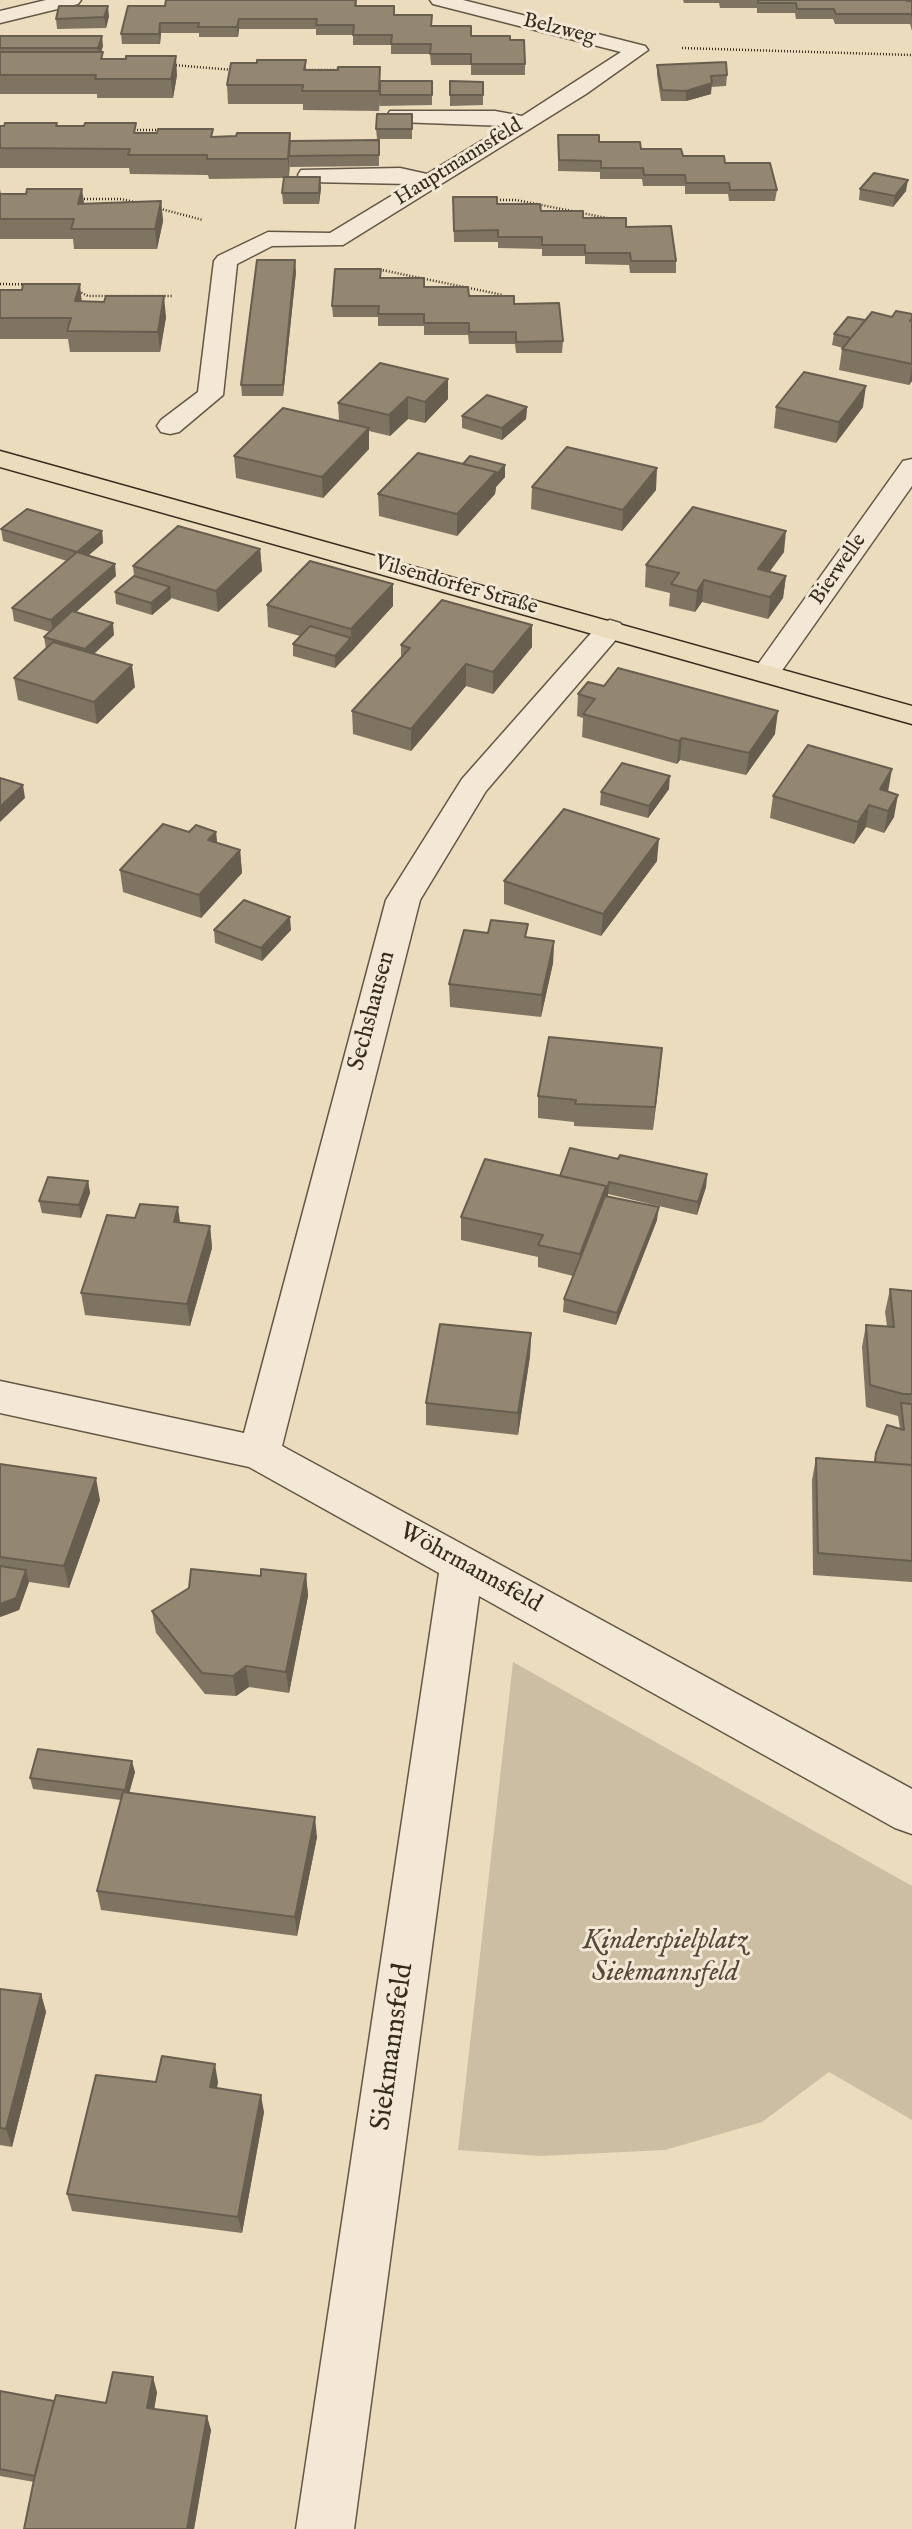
<!DOCTYPE html>
<meta charset="utf-8">
<style>
body{margin:0}
canvas{display:block;background:#ebdcbe}
</style>
<canvas width="912" height="2529"></canvas>
<script>
const context = document.querySelector('canvas').getContext('2d');
context.lineJoin = 'round';
function paint(path, color) { context.fillStyle = color; context.fill(path, 'evenodd'); }
const toPath = rows => new Path2D(rows.map(r => 'M' + r).join(''));
function strokePath(path, color, width, dash) { context.strokeStyle = color; context.lineWidth = width; context.lineCap = dash ? 'butt' : 'round'; context.setLineDash(dash || []); context.stroke(path); }
function drawText(font, color, halo, rows, align = 'center') {
  context.font = font + ' "IM FELL English",serif'; context.lineWidth = 6; context.setLineDash([]); context.textBaseline = 'middle'; context.strokeStyle = halo; context.fillStyle = color; for (const [text, x, y, turn = 0] of rows) {
    context.save(); context.translate(x, y); context.rotate((+turn || 0) * Math.PI / 180); context.textAlign = isNaN(turn) ? turn : align; if (halo) context.strokeText(text, 0, 0); context.fillText(text, 0, 0); context.restore();
  }
}
const green = toPath([
 [513,1662,912,1886,912,2120,829,2072,762,2122,665,2150,541,2156,458,2150]
]);
const path = toPath([
 [682,48,912,55],
 [173,65,234,70],
 [303,70,343,70],
 [134,130,160,130],
 [78,199,121,199,139,203],
 [491,200,516,200,617,220],
 [157,208,203,220],
 [377,269,503,295],
 [0,284,65,285],
 [76,290,88,296,172,296]
]);
const minor = toPath([
 [46,0,81,0,78,4,0,23,0,11,46,0],
 [430,0,463,0,645,46,648,50,586,94,343,245,272,246,237,264,223,395,179,432,170,434,161,432,157,426,161,420,198,392,214,261,218,256,268,232,330,233,411,184,309,182,301,180,298,175,301,170,400,168,427,174,506,126,398,122,390,121,387,116,390,111,495,111,522,116,621,52,433,4,430,0],
 [912,459,912,486,776,679,766,682,756,679,751,673,756,667,903,461,912,459],
 [610,620,620,623,625,629,486,791,420,900,282,1446,912,1789,912,1834,895,1828,479,1596,354,2529,296,2529,439,1573,249,1467,0,1413,0,1381,244,1433,386,900,462,779,600,623,610,620]
]);
const major = toPath([
 [0,451,912,706,912,724,0,467,0,451]
]);
const wall = toPath([
 [356,0,357,6,432,26,471,36,510,40,525,64,525,75,471,75,471,65,431,65,430,54,391,54,391,45,353,45,353,35,316,35,316,29,239,29,238,37,199,37,199,33,161,33,160,44,122,44,121,34,165,6],
 [683,0,907,0,907,1,912,1,912,31,910,24,835,24,833,19,796,19,795,13,757,13,757,8,720,8,719,3,684,3],
 [109,16,106,28,57,29,56,19],
 [0,36,103,46,101,52,103,59,177,75,173,98,97,98,97,94,0,94],
 [306,60,306,70,381,81,432,81,432,105,380,106,380,102,379,111,303,110,303,104,228,104,227,85,257,63],
 [657,65,727,75,726,86,711,87,711,94,686,101,661,101,657,75],
 [450,81,483,82,483,105,450,106],
 [412,114,412,139,377,139,376,129],
 [0,126,58,126,137,133,290,141,379,140,379,166,290,167,290,165,289,177,321,188,319,204,283,204,282,193,284,178,209,179,208,175,130,174,129,168,0,168],
 [558,135,725,163,777,190,775,201,729,201,728,194,685,194,685,186,643,186,642,179,600,179,600,172,558,171],
 [0,189,1,194,84,204,161,201,163,221,157,249,74,249,73,239,0,239],
 [860,189,906,191,893,207,859,200],
 [453,197,541,211,626,227,676,261,676,273,630,273,629,265,585,264,585,256,542,256,542,249,498,248,498,242,454,242],
 [381,269,381,278,425,287,514,304,563,341,562,353,516,353,515,344,469,344,468,335,424,335,424,326,378,326,378,317,333,317,332,306],
 [296,272,283,396,242,396,241,385],
 [0,290,82,301,166,317,160,352,70,352,68,339,0,339],
 [912,314,912,381,909,385,839,370,842,349,843,348,832,345,834,334,865,320],
 [380,363,448,399,425,423,408,419,390,436,369,431,369,449,323,498,236,478,234,456,339,421,338,403],
 [527,407,526,419,502,440,462,428,462,416],
 [776,407,863,407,836,443,774,428],
 [505,477,496,487,495,494,457,536,379,516,378,494],
 [532,487,656,490,622,531,531,509],
 [1,529,102,531,103,543,88,556,116,576,76,612,114,635,94,654,135,687,97,724,18,700,14,678,46,649,44,637,50,632,14,621,12,608,67,561,3,541],
 [260,549,262,571,218,612,171,598,152,615,116,604,115,592,134,576,133,566],
 [784,552,770,571,786,576,783,598,768,619,702,602,695,612,669,606,670,593,645,587,646,565],
 [393,584,393,606,335,668,293,656,293,644,300,636,268,627,267,605],
 [401,645,532,647,493,694,466,686,411,751,353,734,352,711,401,657],
 [578,694,775,734,746,775,680,760,677,764,582,737,583,718,577,716],
 [669,789,648,818,600,805,601,792],
 [888,792,894,817,884,833,866,827,854,844,770,818,773,796],
 [189,832,216,832,217,843,240,850,242,873,201,918,123,892,120,870],
 [657,861,601,936,504,904,504,881],
 [214,930,291,930,262,961,215,943],
 [528,938,554,941,553,963,541,1017,450,1007,449,984],
 [660,1071,653,1130,574,1126,574,1122,538,1118,538,1096],
 [618,1159,707,1174,706,1187,697,1215,608,1194,608,1196,657,1220,616,1325,563,1312,564,1299,573,1276,538,1267,538,1257,461,1240,461,1217,560,1176],
 [88,1181,90,1193,81,1218,42,1213,39,1201],
 [180,1223,210,1226,212,1248,190,1326,85,1315,81,1293],
 [890,1289,912,1291,912,1582,813,1575,812,1480,816,1458,874,1462,876,1453,900,1429,898,1416,866,1407,862,1347,866,1325,887,1326,885,1312],
 [531,1333,530,1356,518,1435,426,1425,426,1403],
 [0,1464,100,1500,69,1588,29,1582,19,1610,0,1617],
 [306,1574,308,1596,289,1693,249,1687,236,1696,205,1694,156,1633,152,1611,261,1576],
 [135,1772,129,1793,317,1837,297,1936,101,1910,97,1891,121,1800,33,1789,30,1778],
 [0,1989,41,1994,46,2012,12,2147,0,2145],
 [156,2082,218,2082,217,2088,264,2112,242,2233,72,2211,67,2194],
 [0,2391,54,2401,106,2403,157,2392,154,2409,211,2430,194,2529,24,2529,34,2482,0,2476]
]);
const shadedWall = toPath([
 [108,6,109,16,106,28,104,17],
 [239,19,239,29,238,37,237,27],
 [160,23,161,33,160,44,159,34],
 [102,36,103,46,99,58,98,48],
 [176,56,177,75,173,98,171,79],
 [712,83,711,94,686,101,686,91],
 [290,133,291,152,289,156,289,178,288,159],
 [320,177,321,188,319,204,319,193],
 [908,180,906,191,893,207,895,196],
 [82,189,85,209,78,204],
 [161,201,163,221,157,249,155,229],
 [295,260,296,272,283,396,283,385],
 [80,284,82,304,75,301],
 [164,296,166,317,160,352,158,332],
 [912,366,912,381,909,385],
 [448,379,448,399,425,423,425,402],
 [866,386,863,407,836,443,839,422],
 [408,397,408,419,390,436,389,415],
 [527,407,526,419,502,440,502,428],
 [369,428,369,449,323,498,322,477],
 [505,465,505,477,496,487,495,494,457,536,457,514,496,472],
 [657,468,656,490,622,531,623,510],
 [102,531,103,543,78,564,77,552],
 [786,531,784,552,756,590,758,569],
 [260,549,262,571,218,612,216,591],
 [115,564,116,576,53,633,51,620],
 [786,576,783,598,768,619,770,597],
 [704,580,702,602,695,612,697,591],
 [393,584,393,606,352,651,351,629],
 [170,587,171,599,152,615,151,603],
 [113,623,114,635,86,661,85,649],
 [532,625,532,647,493,694,493,672],
 [351,638,352,651,335,668,335,656],
 [466,664,466,686,411,751,411,729],
 [132,665,135,687,97,724,94,702],
 [778,711,775,734,746,775,749,753],
 [682,738,680,760,677,764,679,741],
 [892,769,888,792,880,789],
 [670,776,669,789,648,818,649,806],
 [23,785,25,798,0,822,0,807],
 [898,795,894,817,884,833,888,811],
 [869,805,866,827,854,844,858,822],
 [216,832,218,854,208,840],
 [659,839,657,861,601,936,603,914],
 [240,850,242,873,201,918,199,895],
 [290,917,291,930,262,961,261,948],
 [554,941,553,963,541,1017,542,995],
 [662,1048,660,1071,653,1130,655,1107],
 [707,1174,706,1187,697,1215,698,1202],
 [88,1181,90,1193,81,1218,79,1205],
 [609,1182,608,1194,604,1208,578,1277,580,1254,606,1186],
 [178,1207,181,1229,174,1222],
 [659,1207,657,1220,616,1325,617,1313],
 [210,1226,212,1248,190,1326,187,1304],
 [531,1333,530,1356,518,1435,518,1413],
 [96,1478,100,1500,69,1588,64,1566],
 [26,1570,29,1582,19,1610,0,1617,0,1604],
 [306,1574,308,1596,289,1693,286,1672],
 [246,1666,249,1687,236,1696,233,1676],
 [132,1761,135,1772,127,1801,125,1790],
 [315,1817,317,1837,297,1936,295,1917],
 [41,1994,46,2012,12,2147,6,2129],
 [215,2064,218,2082,213,2105,210,2087],
 [261,2095,264,2112,242,2233,238,2217],
 [153,2377,157,2392,152,2423,147,2408],
 [207,2416,211,2430,194,2529,187,2529]
]);
const building = toPath([
 [166,0,356,0,355,6,394,6,394,15,432,15,431,26,471,26,471,36,510,36,510,40,524,40,525,64,471,64,471,54,430,54,431,44,391,44,392,35,353,35,354,25,316,25,317,19,239,19,237,27,198,27,199,23,160,23,159,34,121,34,128,6,165,6,166,0],
 [758,0,907,0,907,1,912,1,912,16,911,14,836,14,834,9,797,9,796,3,758,3,758,0],
 [59,6,108,6,104,17,56,19,59,6],
 [0,36,102,36,98,48,0,48,0,36],
 [0,52,103,52,101,59,126,59,126,56,176,56,171,79,95,79,96,75,0,75,0,52],
 [257,60,306,60,304,70,338,70,338,67,380,67,379,91,302,91,303,85,227,85,231,63,257,63,257,60],
 [726,62,727,75,711,76,712,83,686,91,662,90,657,65,726,62],
 [380,81,432,81,432,95,380,95,380,81],
 [450,81,483,82,483,95,450,95,450,81],
 [377,114,412,114,412,129,376,129,377,114],
 [5,123,57,123,56,126,84,126,85,123,136,123,134,133,157,133,158,129,213,129,211,137,236,136,237,133,290,133,288,159,207,159,207,155,128,155,130,149,0,148,0,126,4,126,5,123],
 [558,135,599,135,599,142,640,142,641,149,681,149,683,156,724,156,725,163,770,163,777,190,730,190,729,183,686,183,685,175,644,175,643,168,601,168,601,161,559,160,558,135],
 [379,140,379,155,289,156,290,141,379,140],
 [874,173,908,180,895,196,860,189,874,173],
 [284,177,320,177,319,193,282,193,284,177],
 [27,189,82,189,78,204,161,201,155,229,71,229,74,219,0,219,0,194,26,194,27,189],
 [453,197,497,197,497,204,540,204,541,211,583,211,583,218,626,218,626,227,671,226,676,261,631,261,630,253,585,253,585,245,542,245,542,237,498,237,498,230,454,231,453,197],
 [257,260,295,260,283,385,241,385,257,260],
 [335,269,381,269,380,278,424,278,424,287,468,287,469,296,514,296,514,304,559,303,563,341,516,342,516,332,469,332,469,323,424,323,424,314,378,314,379,306,332,306,335,269],
 [23,284,80,284,75,301,104,302,106,296,164,296,158,332,67,331,71,318,0,318,0,290,22,290,23,284],
 [896,311,912,314,912,318,910,321,912,321,912,364,842,349,872,312,892,317,896,311],
 [848,317,865,320,851,338,834,334,848,317],
 [380,363,448,379,425,402,408,397,389,415,338,403,380,363],
 [804,372,866,386,839,422,776,407,804,372],
 [487,395,527,407,502,428,462,416,487,395],
 [283,408,369,428,322,477,234,456,283,408],
 [567,447,657,468,623,510,532,487,567,447],
 [418,453,496,472,457,514,378,494,418,453],
 [470,456,505,465,496,475,496,472,463,464,470,456],
 [693,507,786,531,758,569,786,576,770,597,704,580,697,591,671,584,679,573,646,565,693,507],
 [27,509,102,531,77,552,1,529,27,509],
 [178,526,260,549,216,591,133,566,178,526],
 [77,552,115,564,51,620,12,608,77,552],
 [310,561,393,584,351,629,267,605,310,561],
 [134,576,170,587,151,603,115,592,134,576],
 [442,600,532,625,493,672,466,664,411,729,352,711,410,648,401,645,442,600],
 [72,611,113,623,85,649,44,637,72,611],
 [310,626,351,638,335,656,293,644,310,626],
 [53,642,132,665,94,702,14,678,53,642],
 [618,668,778,711,749,753,682,738,679,741,583,714,595,699,578,694,588,682,604,686,618,668],
 [808,745,892,769,880,789,898,795,888,811,869,805,858,822,773,796,808,745],
 [622,763,670,776,649,806,601,792,622,763],
 [0,778,23,785,0,807,0,778],
 [564,809,659,839,603,914,504,881,564,809],
 [163,824,189,832,196,825,216,832,208,840,240,850,199,895,120,870,163,824],
 [244,900,290,917,261,948,214,930,244,900],
 [491,920,528,924,525,937,554,941,542,995,449,984,464,930,488,933,491,920],
 [549,1037,662,1048,655,1107,575,1104,576,1100,538,1096,549,1037],
 [570,1148,618,1159,620,1155,707,1174,698,1202,609,1182,605,1196,606,1186,560,1176,570,1148],
 [485,1159,606,1186,580,1254,538,1245,543,1235,461,1217,485,1159],
 [48,1177,88,1181,79,1205,39,1201,48,1177],
 [605,1196,659,1207,617,1313,564,1299,605,1196],
 [140,1204,178,1207,174,1222,210,1226,187,1304,81,1293,107,1215,135,1218,140,1204],
 [890,1289,912,1291,912,1394,903,1394,870,1385,866,1325,894,1327,890,1289],
 [440,1324,531,1333,518,1413,426,1403,440,1324],
 [901,1403,912,1404,912,1465,875,1462,876,1453,887,1425,904,1430,901,1403],
 [816,1458,912,1465,912,1561,818,1553,816,1458],
 [0,1464,96,1478,64,1566,0,1557,0,1464],
 [0,1566,26,1570,16,1598,0,1604,0,1566],
 [191,1569,261,1576,261,1569,306,1574,286,1672,246,1666,233,1676,202,1673,152,1611,189,1588,191,1569],
 [38,1749,132,1761,125,1790,30,1778,38,1749],
 [123,1792,315,1817,295,1917,97,1891,123,1792],
 [0,1989,41,1994,6,2129,0,2128,0,1989],
 [162,2056,215,2064,210,2087,261,2095,238,2217,67,2194,96,2075,156,2082,162,2056],
 [113,2372,153,2377,147,2408,207,2416,187,2529,24,2529,36,2470,56,2395,106,2403,113,2372],
 [0,2391,54,2401,35,2476,0,2469,0,2391]
]);
const farStreetnames = [
 ["Belzweg",559,30,14],
 ["Hauptmannsfeld",459,163,-32],
 ["Bierwelle",839,570,-55],
 ["Vilsendorfer Straße",456,586,16]
];
const streetNames = [
 ["Sechshausen",373,1011,-75],
 ["Wöhrmannsfeld",470,1569,29]
];
const nearParknames = [
 ["Kinderspielplatz",665,1942],
 ["Siekmannsfeld",665,1974]
];
const nearStreetnames = [
 ["Siekmannsfeld",394,2047,-82]
];
paint(green, '#ccbea3');
strokePath(minor, '#635745', 3);
strokePath(major, '#362b1d', 3);
strokePath(path, '#362b1d', 2.5, [1, 2]);
paint(minor, '#f2e8d5');
paint(major, '#ebdcbe');
paint(wall, '#7f7461');
paint(shadedWall, '#685e4f');
paint(building, '#948771');
strokePath(building, '#685e4f', 2);
drawText('21px', '#362b1d', '#f2e8d5', farStreetnames);
drawText('24px', '#362b1d', '#f2e8d5', streetNames);
drawText('italic 28px', '#544838', '#f2e8d5', nearParknames);
drawText('28px', '#362b1d', '#f2e8d5', nearStreetnames);
</script>
